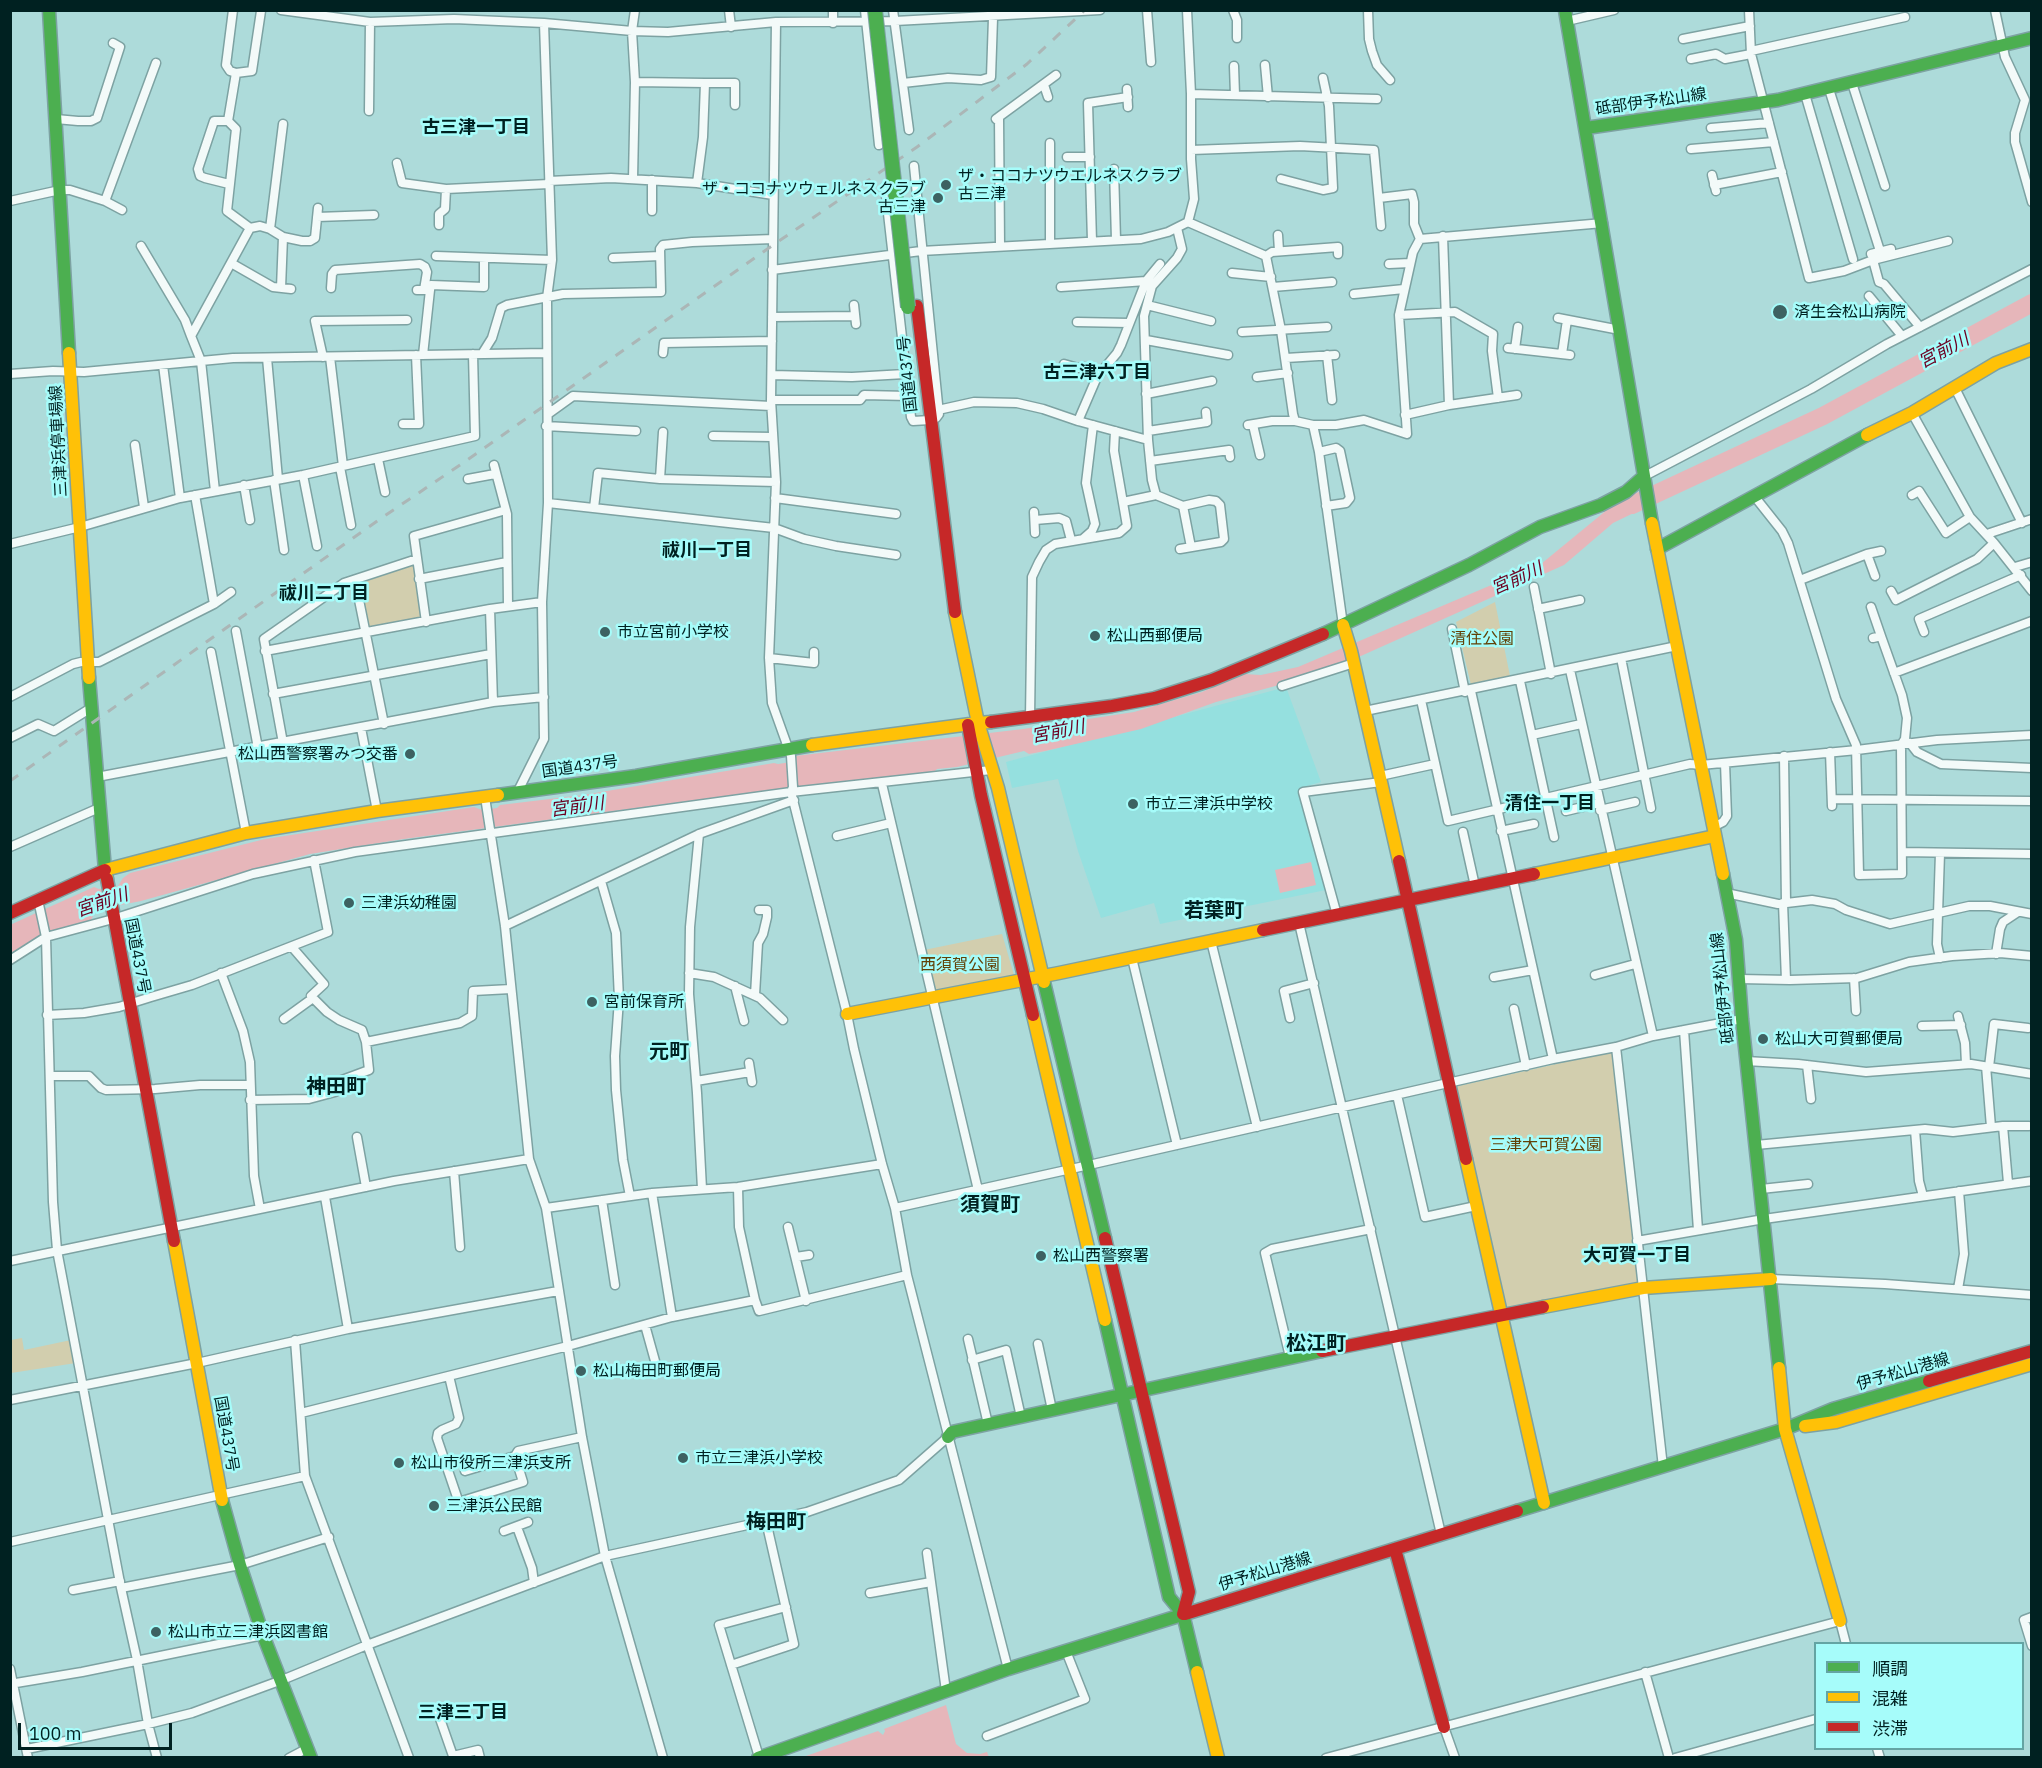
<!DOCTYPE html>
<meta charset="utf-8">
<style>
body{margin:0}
#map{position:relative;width:2042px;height:1768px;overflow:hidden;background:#addbda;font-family:"IBM Plex Sans","Noto Sans JP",sans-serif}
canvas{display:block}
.frame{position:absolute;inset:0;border:12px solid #002121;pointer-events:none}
.legend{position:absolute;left:1814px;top:1642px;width:210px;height:108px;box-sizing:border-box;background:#a6fcfa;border:2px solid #64a4a3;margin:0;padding:8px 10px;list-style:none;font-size:18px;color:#002121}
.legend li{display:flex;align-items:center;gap:12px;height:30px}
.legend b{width:30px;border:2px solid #64a4a3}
.scale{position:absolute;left:18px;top:1723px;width:154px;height:27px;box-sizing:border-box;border:3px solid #002121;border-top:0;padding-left:8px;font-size:18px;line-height:21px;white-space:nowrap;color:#002121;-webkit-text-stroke:4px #a6fcfa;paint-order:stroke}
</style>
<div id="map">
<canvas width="2042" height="1768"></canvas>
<div class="frame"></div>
<ul class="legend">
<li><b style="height:8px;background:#4caf50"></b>順調</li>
<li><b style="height:8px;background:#ffc107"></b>混雑</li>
<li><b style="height:8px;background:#c62828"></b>渋滞</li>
</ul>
<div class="scale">100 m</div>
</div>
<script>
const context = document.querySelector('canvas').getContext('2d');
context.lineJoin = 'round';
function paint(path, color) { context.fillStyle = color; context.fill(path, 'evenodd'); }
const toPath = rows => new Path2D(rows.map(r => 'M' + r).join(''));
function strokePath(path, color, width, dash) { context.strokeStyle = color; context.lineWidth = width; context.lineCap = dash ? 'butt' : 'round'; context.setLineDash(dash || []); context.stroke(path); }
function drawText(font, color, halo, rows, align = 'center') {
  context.font = font + ' "IBM Plex Sans","Noto Sans JP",sans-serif'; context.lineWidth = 5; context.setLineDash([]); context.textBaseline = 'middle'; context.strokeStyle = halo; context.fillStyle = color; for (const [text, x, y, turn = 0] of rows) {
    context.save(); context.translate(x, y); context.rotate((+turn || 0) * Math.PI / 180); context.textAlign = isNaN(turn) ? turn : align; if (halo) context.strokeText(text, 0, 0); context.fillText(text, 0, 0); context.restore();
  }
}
const built = toPath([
 [1286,687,1321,782,1300,788,1326,890,1160,924,1154,903,1101,918,1078,851,1058,779,1012,788,1006,762]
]);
const green = toPath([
 [414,563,422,620,367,630,357,582],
 [1495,602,1510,676,1471,685,1456,622],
 [1002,934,1014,975,935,994,924,950],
 [1614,1051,1639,1285,1503,1311,1454,1087],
 [22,1338,24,1350,71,1340,76,1363,11,1373,11,1340]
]);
const water = toPath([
 [1640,492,1644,508,1613,523,1564,565,1343,664,1305,678,1216,702,1141,729,1045,751,1029,754,1024,751,957,767,937,769,934,772,793,787,404,839,310,854,141,901,96,910,91,920,52,933,11,954,10,925,36,913,94,887,99,889,118,886,123,878,130,873,265,839,474,807,482,810,497,808,500,805,583,795,774,763,778,764,791,762,795,756,1023,729,1134,712,1202,692,1244,674,1261,675,1298,667,1541,564,1608,509],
 [1311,862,1316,885,1280,893,1275,870],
 [946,1705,956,1744,967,1753,980,1754,987,1752,989,1757,803,1757,878,1731,883,1735,885,1731,884,1729]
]);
const river = toPath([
 [1632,505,1823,416,2032,303]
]);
const street = toPath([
 [281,10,370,22,454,19,544,23,632,31,668,32,776,22,895,21,1100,10],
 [729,10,731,27],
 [865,10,879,145],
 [893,10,909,130],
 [1147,10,1151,62],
 [1233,10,1237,20,1237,38],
 [1368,10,1369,39,1372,51,1377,65,1390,80],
 [1749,10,1751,54,1809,278,1844,271,1873,260,1948,241],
 [1995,10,2005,57,2025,100,2015,133,2015,142,2032,202],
 [1567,21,1614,10],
 [776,22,771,400,776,482,769,658,772,703,791,756,793,787,791,792,847,1014,854,1049,882,1164,895,1208,907,1275,1008,1669],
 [833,23,833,10],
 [1683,39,1750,26],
 [1751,51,1905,17],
 [1691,59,1716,54,1725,59,1751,54],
 [1265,65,1268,97],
 [1234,66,1235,95],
 [236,73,252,71,261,11],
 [635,82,705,83,703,137,697,183],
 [705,83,735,83,735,105],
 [903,83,948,78,981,80,991,77,993,18],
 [1852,83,1885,186],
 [1044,85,1048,97],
 [1127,89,1128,107],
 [1829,89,1880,251],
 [1191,94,1377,99],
 [1805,94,1853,259],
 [369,111,370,22],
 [999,117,1000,246],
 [56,119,78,121,91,121,97,118,120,47,113,43],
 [996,119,1056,75],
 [228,121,214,121,198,169,200,176,205,178,229,184],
 [1711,128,1769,123],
 [1691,149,1774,142],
 [1191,150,1300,146,1374,150,1381,226],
 [1067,157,1090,157],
 [397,163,402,183,446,189,549,184],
 [1114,169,1116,240],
 [1712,175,1716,191],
 [633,179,635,82,632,31,635,10],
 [1281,179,1323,190,1333,188,1329,106,1323,78],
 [549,181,611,178,697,183,773,195],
 [1714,185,1782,172],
 [885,187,911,417,913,421,930,420,936,418,939,414,914,166],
 [1379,198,1412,194,1414,202,1414,224,1420,239],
 [10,201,60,190,70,190,105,201,122,210],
 [105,201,156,63],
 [652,211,652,180],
 [317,217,374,215],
 [1188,222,1266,256,1281,330,1293,414,1295,421,1313,425,1319,452,1343,625],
 [439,225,439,214,445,209,446,189],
 [250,228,260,226,270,229,283,237,302,241,310,241,315,238,318,208],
 [270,229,283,124],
 [1278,235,1279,251],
 [1443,236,1449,405],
 [1092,241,1088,103,1128,97],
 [1050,243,1050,143],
 [141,246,185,320,191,336],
 [1871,254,1891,249],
 [436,256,552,260],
 [1266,256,1272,252,1338,247,1338,254],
 [613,258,660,256],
 [1873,260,1879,282,1884,284,1920,327],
 [231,263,273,287,291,289],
 [1389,264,1410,263],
 [772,270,921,251,1141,239,1168,232,1188,222,1194,199,1191,159,1191,94,1187,10],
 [1232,273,1271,277],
 [1061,287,1146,281],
 [1273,287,1332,282],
 [281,288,283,237],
 [331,288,332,274,335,270,420,264,425,267,427,272,424,290],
 [417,290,430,290,423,355],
 [430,290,431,285,484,287,484,258],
 [1354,294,1404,289],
 [1869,296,1902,336],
 [854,305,856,324],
 [1147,305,1211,321],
 [1399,315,1455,312,1493,334,1492,351,1498,398],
 [772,317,855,316],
 [1558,318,1620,330],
 [1077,322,1129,323],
 [1242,332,1327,327],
 [1146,340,1228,355],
 [1508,348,1570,355],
 [1515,349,1518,327],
 [663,353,664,343,772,341],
 [482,354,492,338,501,308,507,305,563,294,661,292,660,249,663,245,692,242,773,239],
 [1562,354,1567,320],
 [1327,355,1332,400],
 [323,357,315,321,407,320],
 [330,357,343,466],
 [267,358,278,479],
 [1286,358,1335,355],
 [1064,364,1078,368,1084,367,1100,374],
 [163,365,180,498],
 [10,374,53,371,84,372,233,358,547,353],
 [772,375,852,377,905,374],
 [1257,377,1288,373],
 [1955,388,2022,523],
 [1146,394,1212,381],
 [771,400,860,400,864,395,908,396],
 [938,410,974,402,1017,403,1043,409,1078,421,1148,440],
 [1912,413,1970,517,1994,543,2032,591],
 [548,414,573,396,771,406],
 [1405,415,1449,405,1517,395],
 [1078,421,1097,377,1117,353,1121,345,1146,281,1160,264],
 [403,424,419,424,416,355],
 [1248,425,1272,421,1295,421],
 [1253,425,1260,455],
 [1313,425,1336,425,1364,420,1407,434,1399,315,1413,252,1420,239,1603,223],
 [546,426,636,431],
 [1148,431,1207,422,1206,412],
 [713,436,772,437],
 [135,445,144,507],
 [1319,452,1336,448,1340,451,1350,498,1346,503,1326,506],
 [378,459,385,492],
 [1150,461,1229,450,1230,457],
 [494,465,507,514,508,606],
 [340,467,351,525],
 [303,475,317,546],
 [1643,477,1811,389,1887,344,2032,269],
 [468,479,495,474],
 [660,479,663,432],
 [274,480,284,550],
 [244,485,250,520],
 [215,491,201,361,191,336,250,228,227,211,236,129,228,121,236,73,230,71,226,65,233,10],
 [195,495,214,604],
 [1156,495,1152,480,1148,440,1144,316,1152,286,1177,258,1182,249,1177,228],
 [1912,495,1919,491,1946,533,1970,517],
 [1755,497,1782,531,1788,543,1836,699,1856,745,1859,875,1902,874,1901,745,1905,739,1907,718,1902,695,1881,636,1873,638],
 [775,498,896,514],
 [1123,502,1156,495,1183,506,1209,500,1216,501,1220,505,1224,539,1221,542,1180,549],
 [548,503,774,528,804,539,836,546,896,555],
 [1183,506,1191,547],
 [594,508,598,473,660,479,776,482],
 [1034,512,1035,533],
 [1035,520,1059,518,1066,521,1071,540],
 [1987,534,2032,519],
 [1084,538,1092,531,1095,524,1086,483,1093,425],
 [10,544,80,527,180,498,303,475,475,436,473,354],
 [1867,554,1875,576],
 [2015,567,2032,562],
 [419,579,507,562],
 [355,580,384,724],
 [1800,580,1867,554,1881,551],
 [1534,587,1551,674],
 [1891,591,1896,600,1977,559,1994,543],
 [1871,607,1881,636],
 [490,609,493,702],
 [1538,609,1580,600],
 [426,622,414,536,506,510],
 [1452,629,1465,692],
 [236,631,258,748],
 [1924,632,1919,619,2021,575],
 [265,651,490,609,542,602],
 [211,652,246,833],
 [769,658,814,663,814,652],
 [1621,658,1651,808],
 [1570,670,1653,1036],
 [1894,673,2032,621],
 [1520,681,1554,837],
 [1282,686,1354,663],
 [1471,691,1553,1059],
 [273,694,491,654],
 [10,697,73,664,81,662,99,662,214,604,231,592],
 [1421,700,1448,821,1690,764,1701,765,1857,750,1937,740,2032,735],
 [1365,711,1677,646],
 [1030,718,1032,577,1039,562,1046,550,1055,544,1119,533,1127,526,1114,451,1115,431],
 [361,728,377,811],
 [1532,735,1581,724],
 [10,738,38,724,54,731,91,708],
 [283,743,264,639,344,583,417,559],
 [1910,743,1917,752,1941,764,2032,768],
 [1830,752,1832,806],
 [1784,756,1786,903],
 [1380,776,1435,764],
 [97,777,493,702,544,697],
 [882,784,978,1190],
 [517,793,544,739,542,602,548,503,547,298,552,260,544,23],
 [485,797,505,926,529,1159,546,1208,582,1437,605,1556,663,1758],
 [1832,799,2032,801],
 [1600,810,1635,802],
 [1566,811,1599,803],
 [1713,827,1723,822,1727,816,1725,763],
 [1501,831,1534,824],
 [1463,832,1475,886],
 [699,834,690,927,689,994,697,1093,702,1189],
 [837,836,891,823],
 [10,847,99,808],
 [1902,852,2032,854],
 [1940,853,1937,944,1940,958],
 [601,881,616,933,619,999,615,1056,616,1090,623,1160,630,1196],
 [1726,893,1778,904,1812,900,1835,904,1846,910,1890,924,1969,906,1990,906,2032,914],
 [38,900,46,937,53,1202,57,1250,121,1588,137,1660,148,1724,157,1758],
 [1783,903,1786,980],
 [1337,915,1303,792,1381,782],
 [1299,923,1441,1534],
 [505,926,699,834,794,800],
 [1211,941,1257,1127],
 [292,947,324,984,311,996,327,1012,339,1020,362,1030,366,1042],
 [1996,954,2000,929,2003,922,2018,912],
 [1132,958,1177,1145],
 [10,960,46,937,113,919,253,874,355,852,791,792,991,770],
 [221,973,243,1031,250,1062,254,1176,260,1209],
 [689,973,714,977,760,998,783,1020],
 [1595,975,1635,964],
 [1494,977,1533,970],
 [1854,978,1856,1011],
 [1740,979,1790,980,1857,978,1909,962,1952,956,2000,953,2032,956],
 [735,986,744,1021],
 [755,995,758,943,763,934,767,917,767,910,759,910],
 [1514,1009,1526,1066],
 [47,1015,84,1013,119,1007,151,997,192,985,328,932,314,860],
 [1958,1016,1965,1043,1966,1064],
 [1290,1018,1284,991,1314,983],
 [284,1019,313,998],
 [1922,1026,1961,1025],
 [1684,1030,1698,1230],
 [1616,1047,1663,1467],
 [1746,1061,1798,1064,1866,1072,1971,1064,2032,1074],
 [749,1063,752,1082],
 [1807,1065,1811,1099],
 [1986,1066,1991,1127],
 [1989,1067,1994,1024,2028,1028],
 [50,1076,89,1076,101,1088,106,1090,155,1089,200,1085,249,1085],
 [696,1081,750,1072],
 [1397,1095,1425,1217,1476,1206],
 [250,1100,309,1099,335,1092,334,1083,369,1070,366,1042,460,1023,472,1016,473,991,511,989],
 [2003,1126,2008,1183],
 [1915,1130,1919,1181,1923,1196],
 [357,1137,366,1187],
 [1756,1145,1925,1129,1953,1132,2003,1126,2029,1126],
 [454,1171,460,1247],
 [738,1187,739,1227,755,1300],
 [1761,1189,1808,1184],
 [652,1193,672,1317],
 [325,1197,348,1329],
 [602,1200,615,1285],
 [546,1208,652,1193,738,1187,882,1164],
 [895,1208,1089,1165,1553,1059,1616,1047,1653,1036,1742,1019],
 [788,1227,806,1301],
 [1637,1241,1764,1219,2032,1181],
 [796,1257,809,1255],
 [10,1261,394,1181,529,1159],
 [1771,1279,1885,1284,2032,1295],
 [1958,1289,1964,1254,1959,1191],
 [645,1325,655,1361],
 [968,1339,988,1424],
 [295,1340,305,1476,409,1758],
 [1038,1344,1052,1410],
 [1290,1357,1265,1253,1272,1249,1371,1229],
 [972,1360,1006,1350,1021,1417],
 [449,1376,459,1418,456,1424,442,1430,438,1433,437,1438,458,1500,462,1501,523,1482,515,1456],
 [10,1400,197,1363,348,1329,558,1291],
 [301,1413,568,1346,672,1317,755,1300,759,1311,907,1275],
 [465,1471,515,1456,518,1451,582,1437],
 [517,1527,532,1568,534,1583],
 [504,1531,528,1522],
 [10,1542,305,1476],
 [927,1553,946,1691],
 [121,1588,240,1565,329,1537],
 [73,1590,120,1581],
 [870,1593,931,1582],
 [2032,1617,2024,1620,2032,1646],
 [731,1665,794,1644,766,1521],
 [10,1669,28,1758],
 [1645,1672,1669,1758],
 [10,1684,82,1672,263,1635],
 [449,1710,438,1713,453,1756,478,1750,480,1758],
 [1444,1727,1455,1758],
 [987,1736,1085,1699,1066,1651],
 [1877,1748,1880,1758],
 [27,1749,148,1724,192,1713,282,1680,367,1645,605,1556,807,1512,899,1480,948,1437],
 [759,1757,719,1625,786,1607],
 [289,1758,308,1748],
 [1326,1758,1840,1621,1846,1644],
 [1675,1758,1816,1719]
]);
const fast = toPath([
 [49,10,69,353],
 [1565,10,1652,523],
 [1586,128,1778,100,2032,38],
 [1657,549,1867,435],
 [1323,634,1469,565,1540,527,1601,505,1626,492,1643,477],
 [89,678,105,870],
 [498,795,636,776,812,745],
 [1723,874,1736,940,1742,1019,1779,1368],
 [1044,982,1105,1238],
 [1105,1320,1169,1597,1183,1614,1197,1672],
 [948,1437,952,1432,1322,1351],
 [222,1500,240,1565,263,1635,311,1758],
 [1517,1511,1785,1429,1833,1409,1929,1381],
 [758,1758,1008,1669,1185,1614]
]);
const slow = toPath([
 [69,353,89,678],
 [1867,435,1912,413,1996,363,2032,349],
 [1652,523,1723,874],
 [1343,625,1351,651,1399,861],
 [991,722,978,723,998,788,1044,982],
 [812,745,978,723,955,612],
 [1534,874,1715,836],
 [107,879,105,870,246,833,377,811,498,795],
 [847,1014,1059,973,1263,930],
 [1033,1015,1105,1320],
 [1466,1159,1544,1503],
 [174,1241,222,1500],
 [1543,1307,1643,1288,1771,1279],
 [1779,1368,1785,1429,1840,1621],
 [1805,1426,1836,1422,2032,1364],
 [1197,1672,1218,1758]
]);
const jam = toPath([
 [917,306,955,612],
 [991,722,1112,706,1155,698,1212,680,1323,634],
 [968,725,981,795,1033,1015],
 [1399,861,1466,1159],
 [107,879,174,1241],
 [10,913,105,870],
 [1263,930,1534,874],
 [1105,1238,1189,1592,1183,1614],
 [1322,1351,1543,1307],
 [1929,1381,2032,1351],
 [1395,1549,1444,1727],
 [1185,1614,1517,1511]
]);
const rail = toPath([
 [10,781,380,519,460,465,773,245,917,147,1027,64,1085,10]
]);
const fastBridge = toPath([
 [875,10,908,307]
]);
const markers = [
 [946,185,6,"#3d6262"],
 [938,198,6,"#3d6262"],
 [1780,312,8,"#3d6262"],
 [605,632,6,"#3d6262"],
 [1095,636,6,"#3d6262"],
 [410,754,6,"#3d6262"],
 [1133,804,6,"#3d6262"],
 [349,903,6,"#3d6262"],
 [592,1002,6,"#3d6262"],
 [1763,1039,6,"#3d6262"],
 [1041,1256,6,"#3d6262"],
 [581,1371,6,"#3d6262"],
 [683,1458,6,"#3d6262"],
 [399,1463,6,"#3d6262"],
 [434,1506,6,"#3d6262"],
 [156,1632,6,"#3d6262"]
];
const streetNames = [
 ["砥部伊予松山線",1651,102,-8],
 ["国道437号",908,374,-96],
 ["三津浜停車場線",59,441,-93],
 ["国道437号",580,767,-8],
 ["国道437号",137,956,79],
 ["砥部伊予松山線",1723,988,-96],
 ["伊予松山港線",1903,1372,-16],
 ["国道437号",226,1434,80],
 ["伊予松山港線",1265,1572,-17]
];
const poiNames = [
 ["ザ・ココナツウエルネスクラブ",958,176],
 ["古三津",958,194],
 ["ザ・ココナツウェルネスクラブ",926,189,"right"],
 ["古三津",926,207,"right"],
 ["済生会松山病院",1794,312],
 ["市立宮前小学校",617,632],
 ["松山西郵便局",1107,636],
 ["松山西警察署みつ交番",398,754,"right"],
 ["市立三津浜中学校",1145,804],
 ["三津浜幼稚園",361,903],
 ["宮前保育所",604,1002],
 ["松山大可賀郵便局",1775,1039],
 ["松山西警察署",1053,1256],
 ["松山梅田町郵便局",593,1371],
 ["市立三津浜小学校",695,1458],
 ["松山市役所三津浜支所",411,1463],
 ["三津浜公民館",446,1506],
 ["松山市立三津浜図書館",168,1632]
];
const parkNames = [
 ["清住公園",1482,639],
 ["西須賀公園",960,965],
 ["三津大可賀公園",1546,1145]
];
const neighbourhoodNames = [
 ["古三津一丁目",476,128],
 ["古三津六丁目",1097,373],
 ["祓川一丁目",707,551],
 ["祓川二丁目",324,594],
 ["清住一丁目",1550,804],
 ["大可賀一丁目",1637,1256],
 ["三津三丁目",463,1713]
];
const waterNames = [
 ["宮前川",1944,351,-28],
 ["宮前川",1517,579,-24],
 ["宮前川",1058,732,-11],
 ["宮前川",577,807,-8],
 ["宮前川",102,903,-19]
];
const quarterNames = [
 ["若葉町",1214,911],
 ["元町",669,1052],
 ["神田町",336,1087],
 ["須賀町",990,1205],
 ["松江町",1316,1344],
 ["梅田町",776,1522]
];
paint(built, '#95e0df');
paint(green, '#d2ceae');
paint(water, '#e6b6ba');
strokePath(river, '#e6b6ba', 18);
strokePath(street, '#7da2a2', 11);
strokePath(fast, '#7da2a2', 15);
strokePath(slow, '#7da2a2', 15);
strokePath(jam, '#7da2a2', 15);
strokePath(street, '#f3faf9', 8);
strokePath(fast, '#4caf50', 12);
strokePath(slow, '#ffc107', 12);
strokePath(jam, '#c62828', 12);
strokePath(rail, '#abb6b6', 3, [10, 10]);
strokePath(fastBridge, '#7da2a2', 16, []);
strokePath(fastBridge, '#4caf50', 14);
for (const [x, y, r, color] of markers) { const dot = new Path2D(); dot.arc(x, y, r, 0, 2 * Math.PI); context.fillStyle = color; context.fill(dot); strokePath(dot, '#a6fcfa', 2); }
drawText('16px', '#002121', '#a6fcfa', streetNames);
drawText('16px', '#002121', '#a6fcfa', poiNames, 'left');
drawText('16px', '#624107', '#a6fcfa', parkNames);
drawText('bold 18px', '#002121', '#a6fcfa', neighbourhoodNames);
drawText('italic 18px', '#6d0021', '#a6fcfa', waterNames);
drawText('bold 20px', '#002121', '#a6fcfa', quarterNames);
</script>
